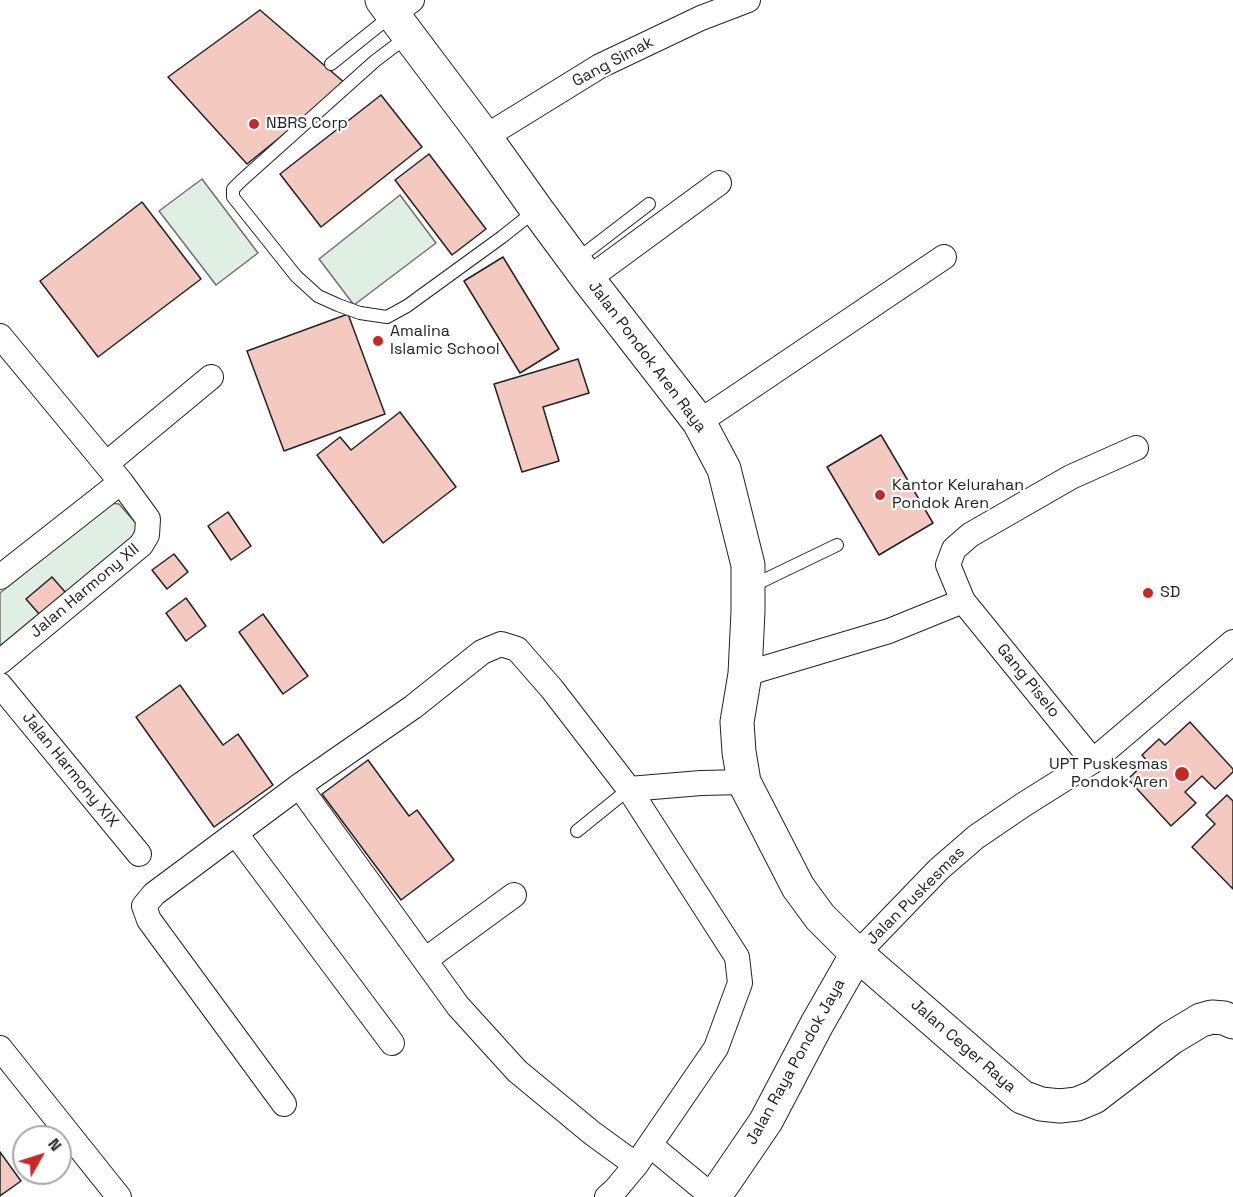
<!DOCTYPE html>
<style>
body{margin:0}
#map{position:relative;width:1233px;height:1197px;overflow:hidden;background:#fff;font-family:"Space Grotesk",sans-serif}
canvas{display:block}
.north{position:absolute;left:12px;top:1125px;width:60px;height:60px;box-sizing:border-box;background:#fff;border:2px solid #a7a7a7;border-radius:50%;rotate:51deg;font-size:16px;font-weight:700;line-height:24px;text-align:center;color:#222}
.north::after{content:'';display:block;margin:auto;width:21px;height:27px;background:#c62828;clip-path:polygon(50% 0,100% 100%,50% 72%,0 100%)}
</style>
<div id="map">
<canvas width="1233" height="1197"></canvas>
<div class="north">N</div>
</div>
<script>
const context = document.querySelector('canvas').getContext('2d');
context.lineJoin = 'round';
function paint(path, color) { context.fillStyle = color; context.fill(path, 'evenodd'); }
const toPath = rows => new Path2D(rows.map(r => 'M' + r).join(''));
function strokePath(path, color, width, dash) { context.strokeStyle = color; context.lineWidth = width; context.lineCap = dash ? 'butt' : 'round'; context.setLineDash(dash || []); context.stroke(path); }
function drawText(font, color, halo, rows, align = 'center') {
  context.font = font + ' "Space Grotesk",sans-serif'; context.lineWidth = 4.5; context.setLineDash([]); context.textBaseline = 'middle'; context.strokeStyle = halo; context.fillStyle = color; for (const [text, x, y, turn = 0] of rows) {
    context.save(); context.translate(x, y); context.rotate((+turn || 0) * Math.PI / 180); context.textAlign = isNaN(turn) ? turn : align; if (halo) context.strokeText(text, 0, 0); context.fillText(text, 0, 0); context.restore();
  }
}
const green = toPath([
 [202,179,258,253,216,285,159,211,202,179],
 [400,195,436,243,354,305,319,259,400,195],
 [110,503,119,504,142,530,0,655,0,593,110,503]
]);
const building = toPath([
 [260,10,346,84,247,164,168,77,260,10],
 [381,95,422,147,321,227,280,174,381,95],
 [429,154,486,229,452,255,395,180,429,154],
 [142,202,201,279,98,357,40,281,142,202],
 [503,257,559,349,520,373,464,281,503,257],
 [348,314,385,414,284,451,247,351,348,314],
 [578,359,589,393,543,407,559,461,522,472,494,384,578,359],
 [400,412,456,487,383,543,317,455,340,437,351,450,400,412],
 [881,435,933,523,879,555,827,467,881,435],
 [228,512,251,546,231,560,208,526,228,512],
 [174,554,188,572,167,589,152,570,174,554],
 [52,577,66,593,40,615,26,599,52,577],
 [186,598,206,626,186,641,166,613,186,598],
 [263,614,308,676,283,694,239,632,263,614],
 [180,685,223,745,238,734,273,785,214,827,136,717,180,685],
 [1190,722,1233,769,1233,772,1215,789,1202,776,1185,792,1196,803,1171,826,1128,779,1147,761,1142,755,1159,739,1165,745,1190,722],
 [368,760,409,816,417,810,454,860,401,900,322,794,368,760],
 [1227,795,1233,801,1233,889,1192,847,1215,824,1206,815,1227,795],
 [0,1152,21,1181,0,1196,0,1152]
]);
const service = toPath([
 [408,36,375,61,242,180,233,189,233,197,296,276,318,296,338,305,360,313,387,317,407,306,502,237,536,210],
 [331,64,392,15],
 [576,260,649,204],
 [752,586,837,545],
 [577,831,629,789]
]);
const minor = toPath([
 [393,14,412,0],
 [485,137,600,66,701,18,748,0],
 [588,279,719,183],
 [0,336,121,482,148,519,147,535,141,545,0,662],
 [699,422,944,257],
 [106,464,211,377],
 [0,577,121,482],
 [745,674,889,631,963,601],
 [0,685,139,854],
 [1093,761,963,601,948,565,954,549,970,535,1071,477,1136,448],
 [299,786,458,1006,517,1071,592,1133,636,1165],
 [236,834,392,1043],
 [857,954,939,869,976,837,1023,805,1093,761,1233,642],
 [425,960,514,895],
 [0,1048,119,1197],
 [284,1104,149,920,144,906,154,894,299,786,413,707,482,652,501,644,517,649,552,689,629,789,701,783,744,782],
 [650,1145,713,1197],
 [607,1197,615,1190,636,1165,716,1048,740,983,737,957,629,789]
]);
const secondary = toPath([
 [382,0,485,137,537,210,588,279,699,422,724,469,748,565,748,611,745,674,737,722,739,752,744,782,798,887,820,917,857,954,1022,1097,1041,1104,1060,1106,1077,1104,1094,1097,1171,1038,1201,1020,1212,1017,1224,1018,1233,1022],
 [712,1197,721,1187,766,1121,817,1024,857,954]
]);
const markers = [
 [254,124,6,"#c62828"],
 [378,341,6,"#c62828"],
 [880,495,6,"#c62828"],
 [1148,593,6,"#c62828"],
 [1182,774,8,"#c62828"]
];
const streetNames = [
 ["Gang Simak",613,62,-28],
 ["Jalan Pondok Aren Raya",647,357,53],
 ["Jalan Harmony XII",85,591,-40],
 ["Gang Piselo",1028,681,51],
 ["Jalan Harmony XIX",70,770,51],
 ["Jalan Puskesmas",916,896,-45],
 ["Jalan Ceger Raya",963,1046,41],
 ["Jalan Raya Pondok Jaya",796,1062,-61]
];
const poiNames = [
 ["NBRS Corp",266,124],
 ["Amalina",390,332],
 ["Islamic School",390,350],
 ["Kantor Kelurahan",892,486],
 ["Pondok Aren",892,504],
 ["SD",1160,593],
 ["UPT Puskesmas",1168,765,"right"],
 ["Pondok Aren",1168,783,"right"]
];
paint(green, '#e0efe3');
strokePath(green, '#6f6f6f', 1.5);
paint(building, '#f3c9c0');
strokePath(building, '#222', 1.5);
strokePath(service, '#222', 14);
strokePath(minor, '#222', 26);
strokePath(secondary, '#222', 35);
strokePath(service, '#fff', 12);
strokePath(minor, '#fff', 24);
strokePath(secondary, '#fff', 33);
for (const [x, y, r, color] of markers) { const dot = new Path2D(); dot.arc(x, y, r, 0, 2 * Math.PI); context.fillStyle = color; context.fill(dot); strokePath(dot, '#fff', 2); }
drawText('16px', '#222', '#fff', streetNames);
drawText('16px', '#222', '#fff', poiNames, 'left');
</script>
